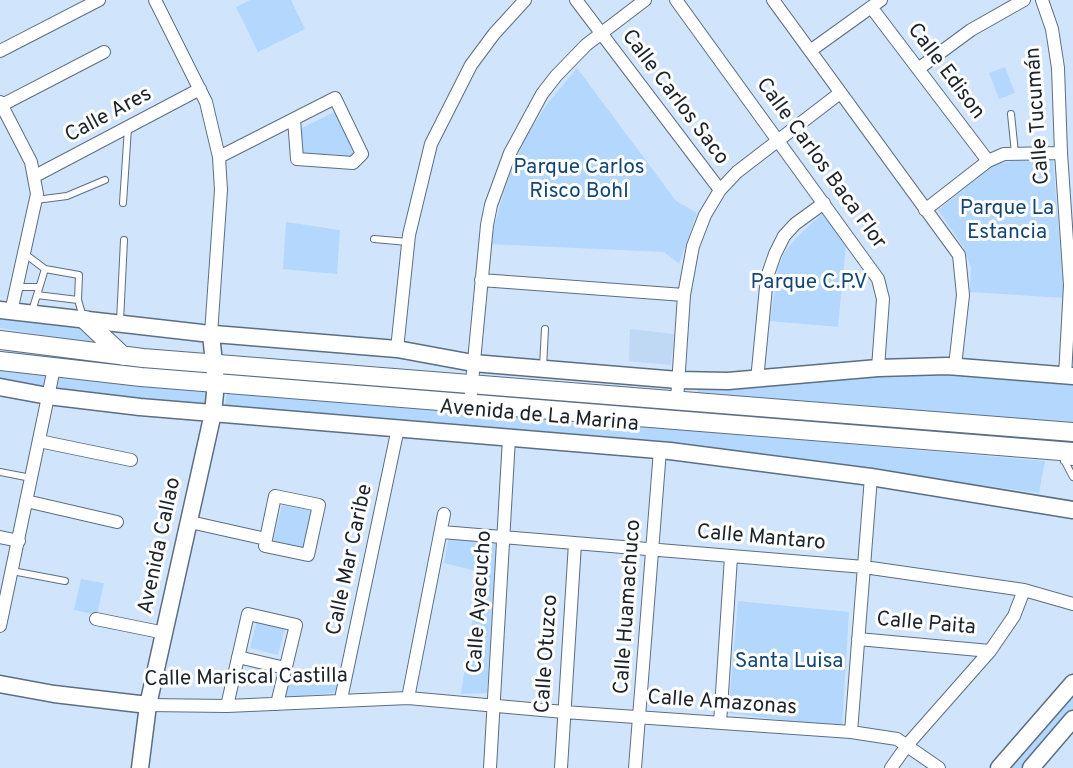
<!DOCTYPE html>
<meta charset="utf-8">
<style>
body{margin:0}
canvas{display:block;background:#d0e4fb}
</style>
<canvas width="1073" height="768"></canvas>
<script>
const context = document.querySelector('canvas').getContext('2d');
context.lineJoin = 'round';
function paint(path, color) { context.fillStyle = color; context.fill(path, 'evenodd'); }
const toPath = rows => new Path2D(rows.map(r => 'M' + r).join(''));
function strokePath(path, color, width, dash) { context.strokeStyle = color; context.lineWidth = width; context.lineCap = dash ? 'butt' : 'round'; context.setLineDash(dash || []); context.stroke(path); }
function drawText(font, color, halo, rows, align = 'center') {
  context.font = font + ' Overpass,sans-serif'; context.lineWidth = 6; context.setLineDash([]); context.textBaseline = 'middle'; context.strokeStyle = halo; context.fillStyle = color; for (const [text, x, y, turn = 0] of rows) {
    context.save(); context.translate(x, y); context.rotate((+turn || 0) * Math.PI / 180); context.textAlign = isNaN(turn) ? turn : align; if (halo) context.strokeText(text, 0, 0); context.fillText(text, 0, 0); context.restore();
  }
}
const built = toPath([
 [630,329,674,334,671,365,629,361]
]);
const green = toPath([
 [250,0,291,0,305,29,258,52,236,7],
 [1005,67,1015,93,999,99,989,73],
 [577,68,676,201,697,213,679,264,664,252,489,244,505,188,524,140,547,104],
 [336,111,358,151,354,159,300,154,302,128],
 [1053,159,1064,298,970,292,971,267,964,248,938,210,994,165,1012,161],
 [823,213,846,244,838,327,770,321,778,268,784,253,795,239],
 [286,222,340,230,337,274,283,269],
 [0,312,82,324,100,344,0,328],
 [7,346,202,367,203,378,6,356],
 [0,370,49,372,45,391,0,383],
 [950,373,1073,383,1073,425,698,396,697,387,879,374],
 [59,375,210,389,207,406,57,391],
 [227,391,1045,461,1039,493,660,441,225,406],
 [282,504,312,511,303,548,273,541],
 [449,535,496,543,487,693,461,694,480,572,444,563],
 [81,579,104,583,97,615,74,610],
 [738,601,849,612,842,728,728,713],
 [257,620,285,628,278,655,250,648],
 [289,674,340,681,335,693,285,697],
 [1073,690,1073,711,1024,768,1008,768]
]);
const lane = toPath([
 [1011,114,1015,153],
 [36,200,67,196,105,180],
 [123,203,128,128],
 [374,239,408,242],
 [25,254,45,269,79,275,78,300,83,317],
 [16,287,39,287],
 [37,295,78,300],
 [32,311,45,269],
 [120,321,124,240],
 [543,367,545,329],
 [1061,454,1073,477],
 [1064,461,1073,462],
 [0,472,31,478],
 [12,571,65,581]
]);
const street = toPath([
 [155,0,206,102,219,157,221,190,211,334],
 [576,0,720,190],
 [676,0,878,279,883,299,878,368],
 [773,0,959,255,963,295,955,366],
 [1042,0,1052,29,1058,68,1061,153,1070,285,1065,376],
 [871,7,988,161],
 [0,51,99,0],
 [810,51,881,0],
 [918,69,971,30,1024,0],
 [0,102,31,162,37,194,11,312],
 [2,105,104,52],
 [219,157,335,98,362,154,353,163,297,159,294,119],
 [35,176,200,89],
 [925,210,988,161,1004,154,1061,153],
 [481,280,684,295],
 [397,349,409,235,431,144,471,65,494,34,525,0],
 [757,380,767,277,775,254,784,236,795,224,824,203],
 [677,400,684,295,693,246,705,215,720,190,737,172,840,93],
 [470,403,487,225,491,205,510,153,542,94,556,76,586,45,645,0],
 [39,441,131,460],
 [26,501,117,522],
 [190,522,266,539,265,546,308,555,319,505,275,496,266,539],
 [442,532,864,567,1024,590,1073,604],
 [0,537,19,541],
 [96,619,165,633],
 [0,626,54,368],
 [858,639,990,651],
 [238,657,285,668],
 [408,698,444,514],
 [341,699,398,428],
 [148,705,227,706,408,698,564,712,851,732,897,739,939,768],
 [227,706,248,614,296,625,277,704],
 [720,723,731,557],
 [851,732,871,477],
 [490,768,509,438],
 [561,768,575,543],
 [635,768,660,450],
 [891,768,908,744,990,651,1014,616,1024,590]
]);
const secondary = toPath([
 [0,310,202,333,397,349,473,363,678,380,728,381,878,368,947,366,1073,376],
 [0,387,48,396,140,407,670,451,871,477,1073,510],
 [0,684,54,694,148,705],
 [140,768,148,705,213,413,216,383,211,334],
 [999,768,1073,683],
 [1031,768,1073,719]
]);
const primary = toPath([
 [85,320,123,356],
 [0,340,143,358,1073,432],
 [0,361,141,377,1073,452]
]);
const streetNames = [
 ["Calle Edison",945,72,53],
 ["Calle Carlos Saco",674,98,53],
 ["Calle Ares",109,116,-28],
 ["Calle Tucumán",1039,116,-94],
 ["Calle Carlos Baca Flor",820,164,54],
 ["Avenida de La Marina",539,417,5],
 ["Calle Mantaro",761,539,5],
 ["Avenida Callao",161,546,-78],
 ["Calle Mar Caribe",351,560,-78],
 ["Calle Ayacucho",481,602,-86],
 ["Calle Huamachuco",629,607,-86],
 ["Calle Paita",926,625,5],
 ["Calle Otuzco",548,654,-86],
 ["Calle Mariscal Castilla",246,679,-1],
 ["Calle Amazonas",722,704,4]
];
const parkNames = [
 ["Parque Carlos",579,169],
 ["Risco Bohl",579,193],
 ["Parque La",1007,210],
 ["Estancia",1007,234],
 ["Parque C.P.V",809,284],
 ["Santa Luisa",789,663]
];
paint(built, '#bfd9f5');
paint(green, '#b4d7fe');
strokePath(lane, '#5c6e82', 8);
strokePath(street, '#5c6e82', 14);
strokePath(secondary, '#5c6e82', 19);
strokePath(primary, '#5c6e82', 20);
strokePath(lane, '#fff', 6);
strokePath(street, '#fff', 12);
strokePath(secondary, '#fff', 16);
strokePath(primary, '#fff', 18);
drawText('21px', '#1b232b', '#fff', streetNames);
drawText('21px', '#124678', '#fff', parkNames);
</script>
